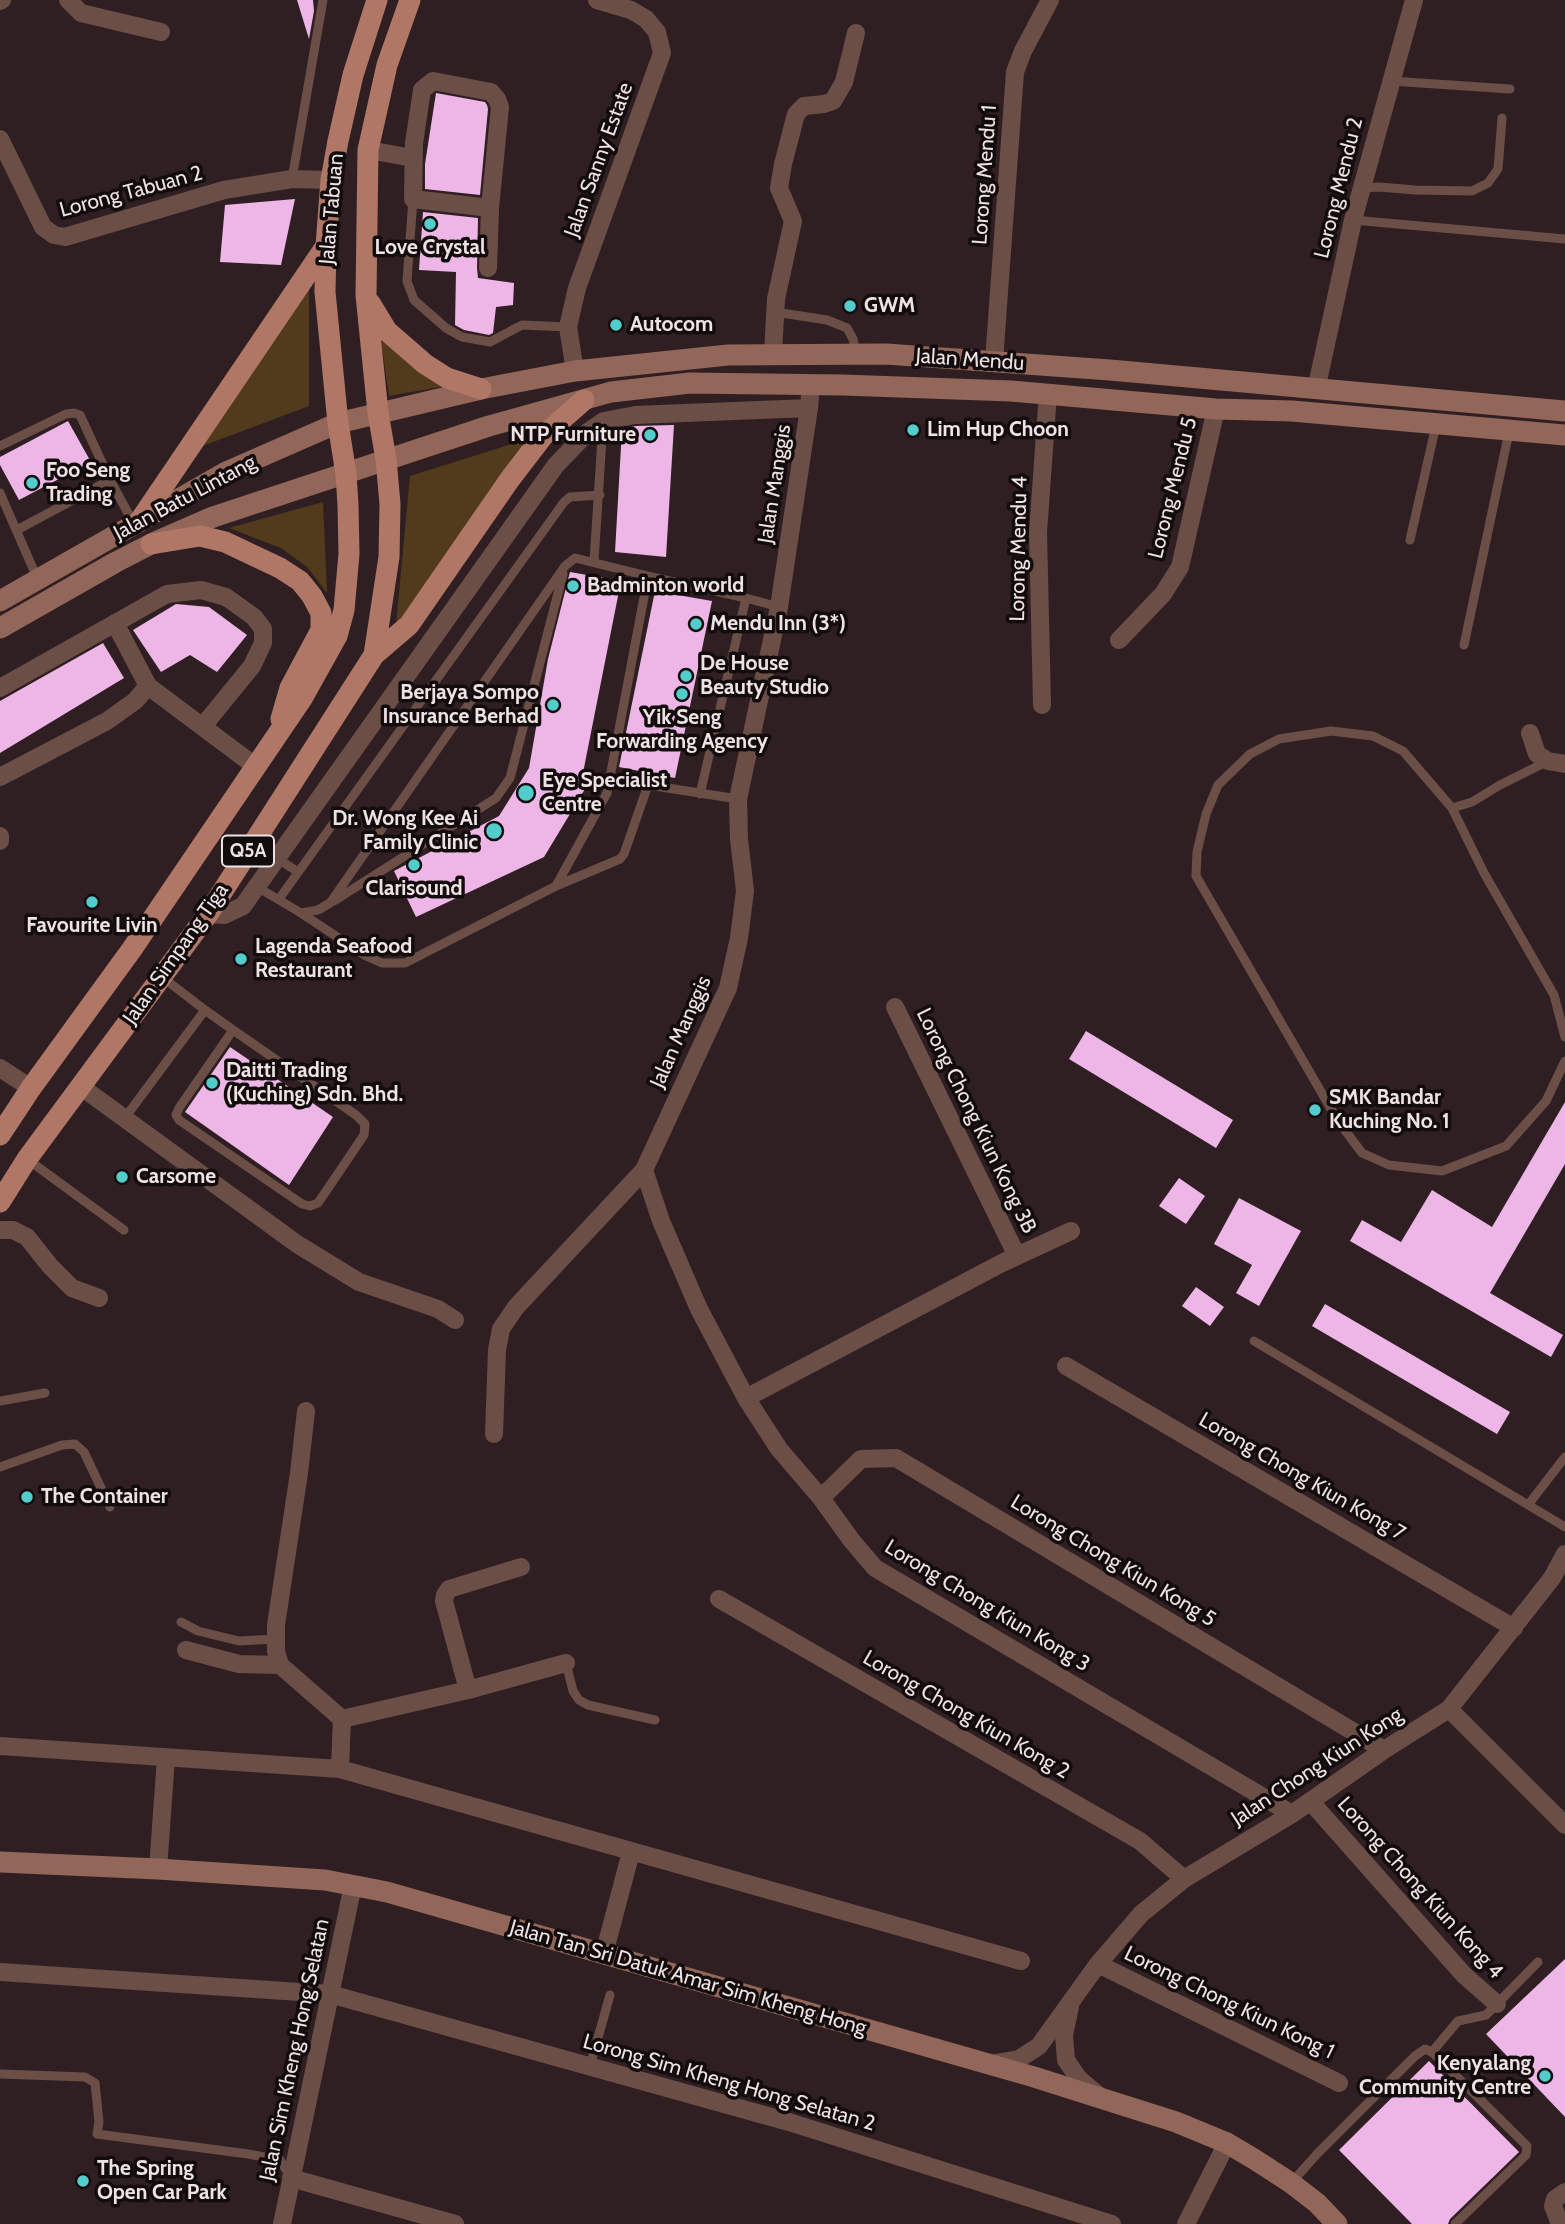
<!DOCTYPE html>
<style>
body{margin:0}
canvas{display:block;background:#2f1f23}
</style>
<canvas width="1565" height="2224"></canvas>
<script>
const context = document.querySelector('canvas').getContext('2d');
context.lineJoin = 'round';
function paint(path, color) { context.fillStyle = color; context.fill(path, 'evenodd'); }
const toPath = rows => new Path2D(rows.map(r => 'M' + r).join(''));
function strokePath(path, color, width, dash) { context.strokeStyle = color; context.lineWidth = width; context.lineCap = dash ? 'butt' : 'round'; context.setLineDash(dash || []); context.stroke(path); }
function drawText(font, color, halo, rows, align = 'center') {
  context.font = font + ' Cabin,sans-serif'; context.lineWidth = 7; context.setLineDash([]); context.textBaseline = 'middle'; context.strokeStyle = halo; context.fillStyle = color; for (const [text, x, y, turn = 0] of rows) {
    context.save(); context.translate(x, y); context.rotate((+turn || 0) * Math.PI / 180); context.textAlign = isNaN(turn) ? turn : align; if (halo) context.strokeText(text, 0, 0); context.fillText(text, 0, 0); context.restore();
  }
}
const green = toPath([
 [309,288,309,406,197,448],
 [381,340,445,386,389,396],
 [531,438,396,625,410,476],
 [323,502,327,593,307,567,281,548,229,528]
]);
const building = toPath([
 [297,0,313,0,314,11,309,39],
 [436,93,485,102,487,105,488,109,480,195,425,189,425,164],
 [295,199,281,265,220,262,225,205],
 [423,212,478,218,477,268,478,278,514,283,513,305,496,307,493,333,489,335,464,330,455,325,456,272,419,270],
 [68,421,91,462,19,500,0,465,0,457],
 [674,425,666,557,615,552,622,429,636,426],
 [570,572,621,581,580,788,585,789,544,857,416,917,394,871,499,816,529,768,548,659],
 [655,591,712,601,675,778,619,767],
 [176,604,209,607,247,635,217,672,190,655,161,672,133,630],
 [103,643,124,678,0,753,0,701],
 [1086,1031,1233,1120,1216,1148,1069,1059],
 [230,1047,333,1117,289,1185,185,1112],
 [1565,1102,1565,1164,1490,1293,1563,1335,1551,1357,1350,1241,1362,1220,1401,1242,1432,1190,1492,1227],
 [1179,1178,1205,1196,1186,1224,1159,1206],
 [1239,1198,1301,1231,1259,1306,1236,1293,1252,1265,1214,1244],
 [1196,1287,1224,1307,1210,1326,1182,1306],
 [1325,1304,1510,1412,1497,1434,1312,1326],
 [1565,1959,1565,2117,1486,2034],
 [1429,2061,1519,2152,1450,2219,1448,2224,1412,2224,1339,2150]
]);
const lane = toPath([
 [1391,81,1510,89],
 [292,179,323,0],
 [1362,188,1379,187,1415,190,1472,191,1488,183,1498,169,1502,118],
 [413,199,407,281,414,300,446,328,462,337,490,342,522,325,568,327],
 [1353,220,1565,239],
 [775,312,827,320,847,328,853,339,856,354],
 [0,446,66,414,74,413,80,415,110,480,134,524],
 [0,493,38,580],
 [17,530,110,480],
 [1410,540,1436,425],
 [594,561,603,423],
 [1464,645,1509,432],
 [610,779,738,799],
 [700,794,746,598],
 [1452,808,1472,802,1500,785,1548,761],
 [255,844,298,872],
 [556,886,620,859,624,854,648,785],
 [257,887,301,913,366,956,382,963,405,963,556,886,607,793,648,576],
 [279,899,564,502,570,497,600,495],
 [334,901,496,798,510,778,563,574],
 [301,913,318,910,330,903,565,566,575,558,648,576,746,598,779,607],
 [162,977,205,1010,233,1030,356,1115,365,1124,364,1135,318,1203,310,1206,302,1204,179,1120,176,1115,179,1108,233,1030],
 [1565,1037,1554,995,1484,873,1452,808,1403,751,1373,736,1331,731,1279,739,1250,754,1218,785,1206,814,1197,852,1196,876,1338,1121,1362,1153,1389,1165,1442,1171,1506,1146,1546,1101,1565,1061],
 [124,1119,205,1010],
 [27,1159,124,1230],
 [1254,1341,1565,1527],
 [0,1401,45,1393],
 [0,1467,62,1445,75,1444,84,1452,110,1507],
 [1528,1505,1565,1457],
 [181,1622,198,1631,239,1641,276,1639],
 [566,1663,573,1691,579,1700,588,1705,655,1720],
 [1432,2052,1458,2021,1486,2015,1538,1962],
 [590,2066,610,1995],
 [0,2074,85,2077,95,2083,99,2122,97,2134,248,2154,280,2160,290,2176],
 [1291,2183,1318,2153,1415,2056,1425,2049,1432,2052,1527,2146,1526,2155,1455,2224]
]);
const street = toPath([
 [68,0,81,13,161,32],
 [0,1,2,0],
 [0,139,43,227,54,235,65,237,224,190,292,179,331,180],
 [368,150,413,158],
 [488,268,490,208,500,107,497,99,491,92,433,81,422,90,414,143,413,199,490,208],
 [773,353,776,299,793,221,779,188,783,164,796,114,804,106,824,104,833,101,844,82,856,33],
 [994,361,1015,72,1023,51,1050,0],
 [575,371,568,327,577,288,662,53,657,32,646,19,631,10,597,0],
 [1316,390,1353,220,1414,0],
 [115,623,148,686,255,766],
 [1119,640,1163,594,1180,567,1216,409],
 [0,688,167,594,201,590,226,597,254,617,263,629,263,643,252,666,203,726],
 [1042,705,1038,532,1048,393],
 [1530,733,1537,754,1548,761,1565,764],
 [0,777,107,721,135,701,148,686],
 [0,836,0,841],
 [208,914,224,915,243,906,556,465,588,432,604,421,635,415,809,408],
 [895,1007,1017,1256],
 [0,1068,31,1088],
 [80,1086,297,1244,359,1282,438,1309,455,1320],
 [644,1170,661,1221,699,1309,746,1398,779,1449,821,1498,852,1541,875,1568,1292,1814],
 [0,1230,13,1230,27,1237,50,1266,72,1288,99,1298],
 [1066,1366,1514,1628],
 [746,1398,1002,1263,1071,1231],
 [306,1411,299,1473,276,1625,276,1651,280,1665,342,1719,340,1769],
 [494,1434,497,1350,501,1329,516,1307,644,1170,728,988,739,938,745,891,739,839,738,799,779,607,809,408,811,384],
 [821,1498,861,1459,896,1458,1384,1750],
 [719,1599,1140,1841,1184,1879],
 [186,1650,239,1664,280,1665],
 [468,1690,444,1601,445,1595,449,1589,521,1567],
 [1449,1709,1565,1825],
 [342,1719,468,1690,566,1663],
 [0,1746,340,1769,1021,1961],
 [1311,1802,1464,1975,1497,2004],
 [158,1869,166,1758],
 [604,1954,631,1852],
 [1098,1964,1339,2083],
 [0,1972,330,1994,789,2122,1112,2224],
 [1070,2007,1064,2035,1066,2060,1079,2079,1098,2095],
 [990,2064,1019,2059,1039,2046,1098,1964,1141,1914,1184,1879,1292,1814,1384,1750,1449,1709,1552,1578,1565,1554],
 [291,2178,455,2224],
 [282,2224,353,1885],
 [1186,2224,1227,2143],
 [1560,2224,1553,2206,1555,2199,1565,2192]
]);
const secondary = toPath([
 [0,601,226,472,338,423,481,389,575,371,728,355,886,354,1110,370,1565,411],
 [0,628,116,562,151,544,213,517,489,426,611,392,690,383,843,385,1011,391,1216,409,1292,411,1565,435],
 [0,1862,158,1869,325,1880,387,1892,1034,2077,1176,2122,1227,2143,1254,2159,1291,2183,1317,2203,1337,2224]
]);
const primary = toPath([
 [370,303,387,331,425,364,447,378,481,389],
 [139,522,326,246],
 [151,544,200,536,225,542,280,568,300,581,312,596,321,613,321,630,290,688,281,719],
 [374,655,409,625,510,479,543,436,584,400],
 [0,1135,31,1088,132,949,303,697,337,636,344,610,349,554,348,505,346,474,338,423,325,292,326,246,331,180,338,141,353,75,377,0],
 [0,1202,27,1159,208,914,374,655,389,557,390,504,386,459,378,413,366,295,368,150,387,65,410,0]
]);
const markers = [
 [430,224,7,"#52cdcc"],
 [850,306,7,"#52cdcc"],
 [616,325,7,"#52cdcc"],
 [913,430,7,"#52cdcc"],
 [650,435,7,"#52cdcc"],
 [32,483,7,"#52cdcc"],
 [573,586,7,"#52cdcc"],
 [696,624,7,"#52cdcc"],
 [686,676,7,"#52cdcc"],
 [682,694,7,"#52cdcc"],
 [553,705,7,"#52cdcc"],
 [526,793,9,"#52cdcc"],
 [494,831,9,"#52cdcc"],
 [414,865,7,"#52cdcc"],
 [92,902,7,"#52cdcc"],
 [241,959,7,"#52cdcc"],
 [212,1083,7,"#52cdcc"],
 [1315,1110,7,"#52cdcc"],
 [122,1177,7,"#52cdcc"],
 [27,1497,7,"#52cdcc"],
 [1545,2076,7,"#52cdcc"],
 [83,2181,7,"#52cdcc"]
];
const shields = [
 [248,851,52]
];
const shieldNames = [
 ["Q5A",248,851]
];
const streetNames = [
 ["Jalan Sanny Estate",599,160,-70],
 ["Lorong Mendu 1",985,175,-86],
 ["Lorong Mendu 2",1339,188,-76],
 ["Lorong Tabuan 2",131,192,-15],
 ["Jalan Tabuan",332,209,-85],
 ["Jalan Mendu",970,360,4],
 ["Jalan Manggis",775,484,-81],
 ["Lorong Mendu 5",1173,488,-76],
 ["Jalan Batu Lintang",185,498,-28],
 ["Lorong Mendu 4",1019,549,-89],
 ["Jalan Simpang Tiga",176,954,-55],
 ["Jalan Manggis",681,1032,-66],
 ["Lorong Chong Kiun Kong 3B",976,1121,64],
 ["Lorong Chong Kiun Kong 7",1302,1477,30],
 ["Lorong Chong Kiun Kong 5",1113,1561,31],
 ["Lorong Chong Kiun Kong 3",987,1606,31],
 ["Lorong Chong Kiun Kong 2",966,1715,30],
 ["Jalan Chong Kiun Kong",1317,1767,-33],
 ["Lorong Chong Kiun Kong 4",1420,1888,48],
 ["Jalan Tan Sri Datuk Amar Sim Kheng Hong",688,1978,16],
 ["Lorong Chong Kiun Kong 1",1229,2003,26],
 ["Jalan Sim Kheng Hong Selatan",295,2050,-78],
 ["Lorong Sim Kheng Hong Selatan 2",729,2083,16]
];
const poiNames = [
 ["Love Crystal",430,248,"center"],
 ["GWM",864,306],
 ["Autocom",630,325],
 ["Lim Hup Choon",927,430],
 ["NTP Furniture",636,435,"right"],
 ["Foo Seng",46,471],
 ["Trading",46,495],
 ["Badminton world",587,586],
 ["Mendu Inn (3*)",710,624],
 ["De House",700,664],
 ["Beauty Studio",700,688],
 ["Berjaya Sompo",539,693,"right"],
 ["Insurance Berhad",539,717,"right"],
 ["Yik Seng",682,718,"center"],
 ["Forwarding Agency",682,742,"center"],
 ["Eye Specialist",542,781],
 ["Centre",542,805],
 ["Dr. Wong Kee Ai",478,819,"right"],
 ["Family Clinic",478,843,"right"],
 ["Clarisound",414,889,"center"],
 ["Favourite Livin",92,926,"center"],
 ["Lagenda Seafood",255,947],
 ["Restaurant",255,971],
 ["Daitti Trading",226,1071],
 ["(Kuching) Sdn. Bhd.",226,1095],
 ["SMK Bandar",1329,1098],
 ["Kuching No. 1",1329,1122],
 ["Carsome",136,1177],
 ["The Container",41,1497],
 ["Kenyalang",1531,2064,"right"],
 ["Community Centre",1531,2088,"right"],
 ["The Spring",97,2169],
 ["Open Car Park",97,2193]
];
paint(green, '#523b1c');
paint(building, '#edb6e7');
strokePath(lane, '#6b4f46', 9);
strokePath(street, '#6b4f46', 18);
strokePath(secondary, '#926658', 21);
strokePath(primary, '#b07766', 21);
for (const [x, y, r, color] of markers) { const dot = new Path2D(); dot.arc(x, y, r, 0, 2 * Math.PI); context.fillStyle = color; context.fill(dot); strokePath(dot, '#130c0d', 2.5); }
for (const [x, y, w] of shields) { const box = new Path2D(); box.roundRect(x - w / 2, y - 15.5, w, 31, 5); context.fillStyle = '#130c0d'; context.fill(box); strokePath(box, '#ede2e4', 2); }
drawText('bold 19px', '#ede2e4', null, shieldNames);
drawText('21px', '#ede2e4', '#130c0d', streetNames);
drawText('bold 21px', '#ede2e4', '#130c0d', poiNames, 'left');
</script>
